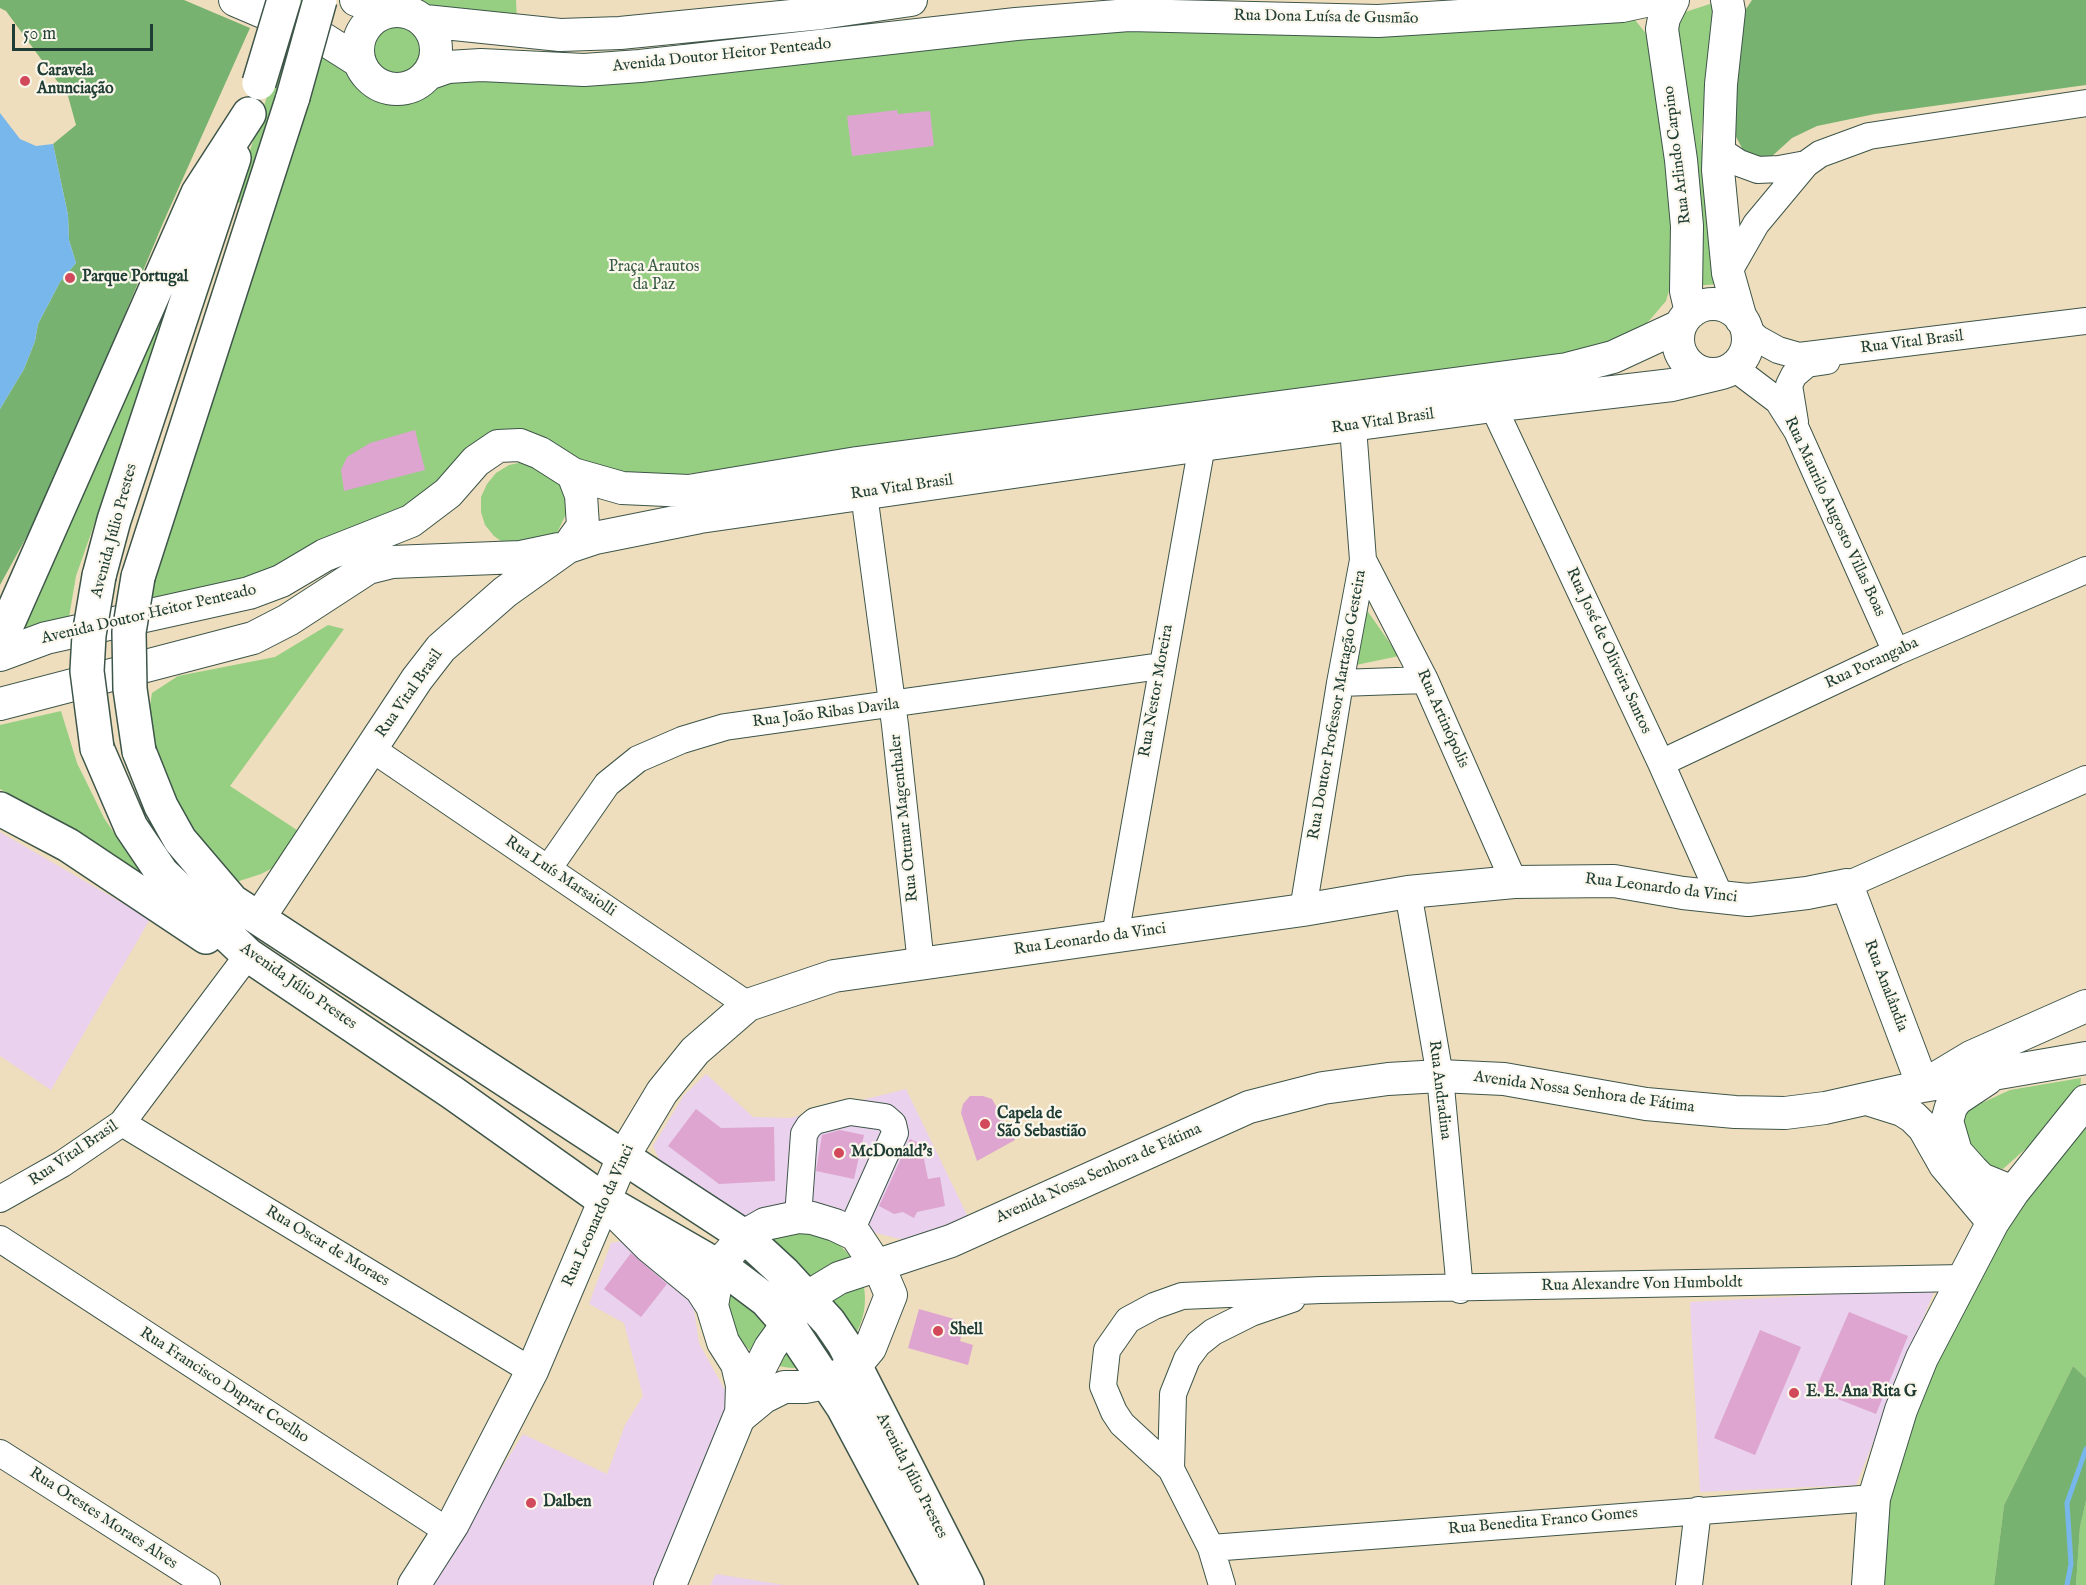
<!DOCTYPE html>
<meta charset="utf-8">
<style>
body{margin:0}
#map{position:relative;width:2086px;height:1585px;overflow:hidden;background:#eedebd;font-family:"IM FELL English",serif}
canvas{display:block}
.scale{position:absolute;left:12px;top:24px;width:141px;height:27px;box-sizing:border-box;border:3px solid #1f3d34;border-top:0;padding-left:8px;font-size:18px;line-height:21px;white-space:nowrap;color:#1f3d34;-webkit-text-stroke:4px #fbf7ec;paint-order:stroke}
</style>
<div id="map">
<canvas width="2086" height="1585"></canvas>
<div class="scale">50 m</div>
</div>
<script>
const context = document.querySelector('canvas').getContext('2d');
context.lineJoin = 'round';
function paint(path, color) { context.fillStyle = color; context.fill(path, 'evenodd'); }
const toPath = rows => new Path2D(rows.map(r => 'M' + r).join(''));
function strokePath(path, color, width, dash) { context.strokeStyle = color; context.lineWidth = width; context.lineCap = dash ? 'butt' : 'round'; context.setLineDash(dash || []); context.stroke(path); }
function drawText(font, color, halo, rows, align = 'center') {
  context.font = font + ' "IM FELL English",serif'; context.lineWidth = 4.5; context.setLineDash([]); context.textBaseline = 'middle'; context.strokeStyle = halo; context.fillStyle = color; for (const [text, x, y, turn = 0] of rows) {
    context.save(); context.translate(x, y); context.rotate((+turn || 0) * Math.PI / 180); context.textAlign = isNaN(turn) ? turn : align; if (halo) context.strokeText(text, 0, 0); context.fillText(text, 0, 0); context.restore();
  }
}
const built = toPath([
 [0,832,150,919,51,1090,0,1056],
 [706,1074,753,1117,790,1118,906,1089,969,1219,916,1243,872,1232,748,1222,664,1170,653,1146,684,1095],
 [629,1240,692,1296,699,1343,732,1403,659,1585,428,1585,523,1434,607,1474,625,1425,643,1396,624,1323,589,1304,611,1243],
 [1935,1289,1856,1485,1700,1492,1690,1302],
 [716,1574,784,1585,710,1585]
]);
const green = toPath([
 [297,0,309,0,241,203,234,202],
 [376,0,516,0,517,22,443,16],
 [1716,2,1701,137,1709,213,1721,284,1691,286,1676,15],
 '363 49a34 34 0 1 1 68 0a34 34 0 1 1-68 0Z',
 [1618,17,1635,20,1648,36,1676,226,1677,263,1666,301,1642,329,1566,359,656,478,622,480,530,437,433,496,283,567,149,605,156,568,324,46,349,68,360,86,375,95,395,99,435,82,1080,29],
 [157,315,167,317,76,576,67,629,16,637],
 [523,462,538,464,561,482,566,495,568,510,556,535,505,544,494,536,485,525,481,512,481,497,487,484,496,473,509,465],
 [1366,609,1399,656,1356,665],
 [328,625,344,629,230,786,306,836,286,861,261,874,233,883,175,807,147,724,152,693,178,676,275,657],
 [61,711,77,763,104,818,149,885,76,833,0,789,0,725],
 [2081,1078,2080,1089,2041,1135,2003,1169,1977,1164,1961,1135,1962,1112,2010,1090],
 [2086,1121,2086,1378,2073,1366,2004,1505,1994,1585,1883,1585,1887,1502,1907,1436,1960,1302,2061,1143],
 '727 1299a69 69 0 1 1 138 0a69 69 0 1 1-138 0Z',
 [2086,1501,2086,1585,2076,1585,2080,1527]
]);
const forest = toPath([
 [0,0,184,0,250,28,163,223,49,496,0,585,0,409,24,369,35,341,38,324,60,282,76,263,69,240,68,215,53,144,76,125,68,96,6,11,0,8],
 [1752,0,2086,0,2086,85,1875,114,1817,126,1792,138,1770,158,1752,158,1744,152,1732,129,1744,12],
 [2073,1366,2086,1378,2086,1501,2080,1527,2076,1585,1994,1585,2004,1505]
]);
const water = toPath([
 [0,113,20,139,36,146,53,144,68,215,69,240,76,263,60,282,38,324,35,341,24,369,0,409]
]);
const stream = toPath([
 [2067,1585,2071,1564,2067,1503,2086,1449]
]);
const building = toPath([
 [897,110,898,114,930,111,934,146,852,156,847,116],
 [415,430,425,470,344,491,341,470,347,457,370,443],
 [970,1096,983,1096,992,1099,1015,1140,977,1161,961,1113,963,1104],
 [696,1109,721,1128,774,1127,775,1181,719,1184,668,1146],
 [840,1130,864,1135,854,1179,816,1171,822,1135],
 [910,1139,921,1144,928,1179,940,1177,945,1206,917,1212,914,1218,903,1212,894,1214,879,1206],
 [631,1253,667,1284,641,1317,604,1289],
 [919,1309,965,1322,960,1341,973,1345,968,1365,908,1348],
 [1849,1312,1908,1336,1876,1414,1815,1390],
 [1760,1330,1801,1347,1755,1455,1714,1438]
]);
const minor = toPath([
 [1718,149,1739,163,1758,170,1779,169,1806,164],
 [1728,273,1756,224,1806,164,1820,154,1869,136,2086,103],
 [1746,328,1758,339,1778,350,1799,356,2086,321],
 [1737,365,1741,373,1778,401,1797,431,1896,652],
 [1493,406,1661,763,1720,896],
 [1795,422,1789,385,1794,375,1807,364,1827,361],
 [864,494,895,725,921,964],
 [1363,560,1425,680,1514,882],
 [1340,683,1425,680],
 [372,749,748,1005],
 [1661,763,1896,652,2086,570],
 [548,869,607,784,638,759,682,740,725,727,1161,666],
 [1847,885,2086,779],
 [1408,892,1440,1076,1460,1290],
 [1303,910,1340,683,1363,560,1353,427],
 [1115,936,1202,445],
 [122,1123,532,1371],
 [0,1199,62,1164,122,1123,248,955],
 [798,1217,804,1134,809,1126,815,1121,850,1112,885,1117,893,1124,895,1133,850,1233],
 [0,1239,449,1532],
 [0,1453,207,1585],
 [1171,1469,1173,1394,1187,1359,1198,1344,1213,1332,1251,1313,1292,1299],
 [1211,1548,1874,1498],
 [1222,1585,1211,1548,1171,1469,1122,1424,1114,1412,1103,1386,1107,1350,1128,1320,1154,1306,1182,1296,1321,1290,1963,1278],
 [1689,1585,1698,1510]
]);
const major = toPath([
 [235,0,319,36,360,62],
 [356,0,395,11],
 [1673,0,1664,18,1662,29,1681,160,1687,226,1686,291,1691,312],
 [1727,0,1729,11,1721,84,1718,170,1728,273,1741,319],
 '358 50a39 39 0 1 1 78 0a39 39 0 1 1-78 0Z',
 [425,21,560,35,620,33,821,13,911,0],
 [428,74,448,67,481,65,584,70,640,66,1016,24,1129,15,1378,21,1622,6,1650,0],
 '1678 339a35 35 0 1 1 70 0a35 35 0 1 1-70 0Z',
 [568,547,583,526,581,495,573,474],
 [0,655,46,638,249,593,281,581,325,555,411,521,448,493,476,461,498,446,520,445,540,453,573,474,622,488,689,491,857,463,1567,369,1613,357,1680,326],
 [0,704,253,638,288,620,368,568,392,562,521,557,559,549],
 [259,918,417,679,441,648,505,592,568,547,595,538,700,517,1202,445,1493,406,1672,385,1722,373],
 [1936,1078,1971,1057,2086,1006],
 [1987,1079,1957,1099,1951,1107,1947,1121,1956,1152,1972,1170,1981,1179,2013,1192],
 [1867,1099,1902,1110,1913,1117,1924,1128,1945,1165,1993,1222],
 [618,1215,650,1247,701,1289,712,1306],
 [798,1217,812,1218,835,1225,856,1235,883,1276,891,1295,870,1348,855,1366,826,1383,805,1387,784,1387,764,1397,741,1416,742,1385,737,1364,723,1342,712,1306,717,1276,725,1258,744,1236,765,1224,798,1217],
 [414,1585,453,1524,532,1371,623,1157,662,1092,695,1051,748,1005,834,976,1303,910,1408,892,1514,882,1614,881,1683,893,1748,900,1807,893,1847,885,1923,1086],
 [670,1585,756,1376,770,1348,806,1298,839,1278,951,1241,1249,1107,1323,1088,1388,1079,1440,1076,1504,1079,1646,1104,1735,1112,1785,1113,1825,1108,1923,1086,2086,1058],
 [1868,1585,1874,1498,1901,1410,1922,1358,1993,1222,2013,1192,2086,1101]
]);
const highway = toPath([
 [99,576,114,520,234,158],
 [138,577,293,97],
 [0,641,198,193,249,114],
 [97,748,131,827,162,873,248,955,453,1093,605,1201,730,1273,766,1300,789,1326,843,1407,938,1585],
 [139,751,161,806,180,840,232,901,744,1236,783,1272,829,1322,844,1344,967,1585],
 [0,809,68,845,206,937]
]);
const highwayBridge = toPath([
 [259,83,284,0],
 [293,97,320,0],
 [138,577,129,632,130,689,139,751],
 [97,748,87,671,89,635,99,576]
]);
const markers = [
 [25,81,6,"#d1495b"],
 [70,278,6,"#d1495b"],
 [985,1124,6,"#d1495b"],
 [839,1153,6,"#d1495b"],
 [938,1331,6,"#d1495b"],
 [1794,1393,6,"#d1495b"],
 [531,1503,6,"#d1495b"]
];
const streetNames = [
 ["Rua Dona Luísa de Gusmão",1326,18,1],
 ["Avenida Doutor Heitor Penteado",722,56,-6],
 ["Rua Arlindo Carpino",1678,155,-97],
 ["Rua Vital Brasil",1912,343,-7],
 ["Rua Vital Brasil",1383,422,-8],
 ["Rua Vital Brasil",902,488,-8],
 ["Rua Maurilo Augosto Villas Boas",1834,517,65],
 ["Avenida Júlio Prestes",115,531,-75],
 ["Avenida Doutor Heitor Penteado",149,615,-13],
 ["Rua José de Oliveira Santos",1608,651,65],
 ["Rua Porangaba",1872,664,-25],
 ["Rua Nestor Moreira",1157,691,-80],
 ["Rua Vital Brasil",410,694,-55],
 ["Rua Doutor Professor Martagão Gesteira",1338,705,-80],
 ["Rua João Ribas Davila",826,714,-7],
 ["Rua Artinópolis",1442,719,66],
 ["Rua Ottmar Magenthaler",905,818,-96],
 ["Rua Luís Marsaiolli",560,877,34],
 ["Rua Leonardo da Vinci",1661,889,7],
 ["Rua Leonardo da Vinci",1090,940,-8],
 ["Rua Analândia",1885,986,69],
 ["Avenida Júlio Prestes",298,987,35],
 ["Rua Andradina",1439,1090,83],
 ["Avenida Nossa Senhora de Fátima",1584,1093,8],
 ["Rua Vital Brasil",74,1154,-34],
 ["Avenida Nossa Senhora de Fátima",1099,1174,-24],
 ["Rua Leonardo da Vinci",599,1216,-66],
 ["Rua Oscar de Moraes",327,1247,31],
 ["Rua Alexandre Von Humboldt",1642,1285,-1],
 ["Rua Francisco Duprat Coelho",224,1386,33],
 ["Avenida Júlio Prestes",911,1476,63],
 ["Rua Orestes Moraes Alves",103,1519,33],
 ["Rua Benedita Franco Gomes",1543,1522,-5]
];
const poiNames = [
 ["Caravela",37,72],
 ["Anunciação",37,90],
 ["Parque Portugal",82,278],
 ["Capela de",997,1115],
 ["São Sebastião",997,1133],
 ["McDonald's",851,1153],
 ["Shell",950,1331],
 ["E. E. Ana Rita G",1806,1393],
 ["Dalben",543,1503]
];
const parkNames = [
 ["Praça Arautos",654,268],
 ["da Paz",654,286]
];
paint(built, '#ead1ed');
paint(green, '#96cf82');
paint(forest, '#78b270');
paint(water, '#77b7eb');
strokePath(stream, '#77b7eb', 5);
paint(building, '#dda5d0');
strokePath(minor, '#3e5549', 28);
strokePath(major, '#3e5549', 34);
strokePath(highway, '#3e5549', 36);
strokePath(minor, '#fff', 26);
strokePath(major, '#fff', 32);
strokePath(highway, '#fff', 33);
strokePath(highwayBridge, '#3e5549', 36, []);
strokePath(highwayBridge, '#fff', 33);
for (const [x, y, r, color] of markers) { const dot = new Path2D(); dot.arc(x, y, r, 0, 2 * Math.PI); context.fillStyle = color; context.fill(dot); strokePath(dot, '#fbf7ec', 2); }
drawText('16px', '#1f3d34', '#fbf7ec', streetNames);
drawText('bold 16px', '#1f3d34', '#fbf7ec', poiNames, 'left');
drawText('16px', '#375a44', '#fbf7ec', parkNames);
</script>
